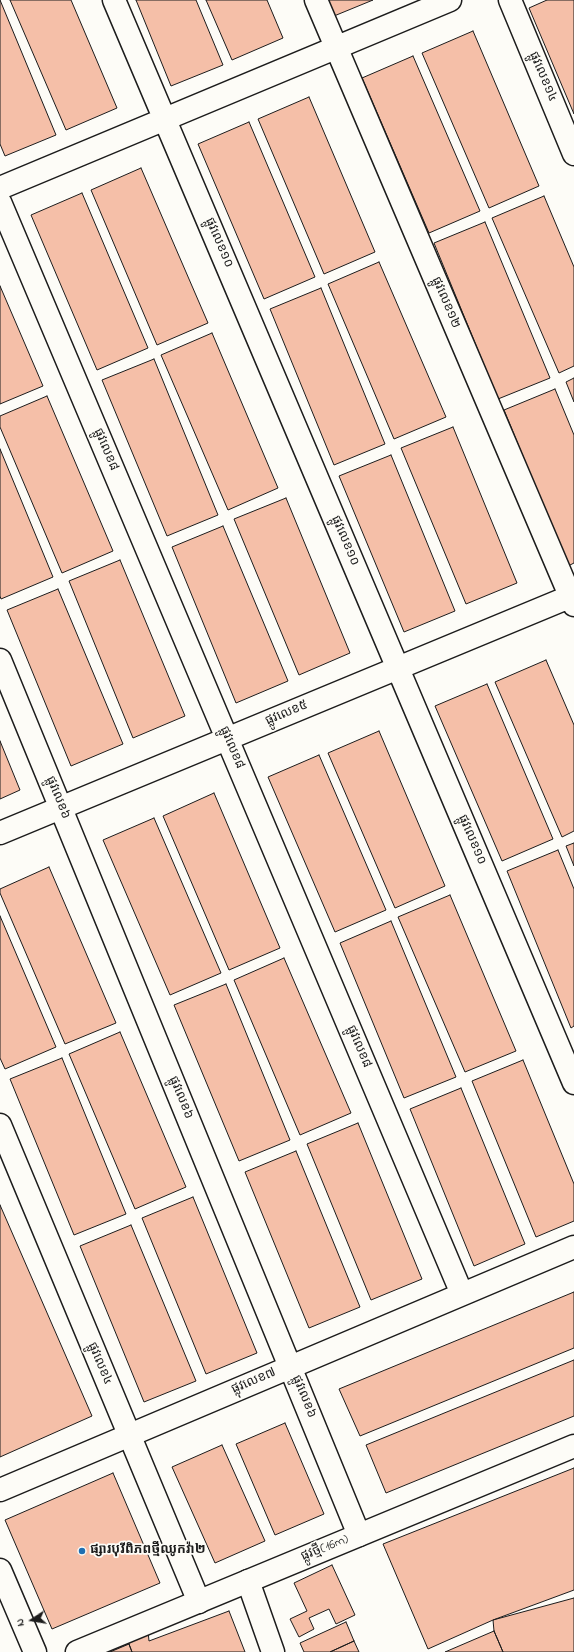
<!DOCTYPE html>
<meta charset="utf-8">
<style>
body{margin:0}
#map{position:relative;width:574px;height:1652px;overflow:hidden;background:#fdfcf7;font-family:"Indie Flower",sans-serif}
canvas{display:block}
.north{position:absolute;left:12px;top:1600px;width:40px;height:40px;-webkit-text-stroke:3px #fdfcf7;paint-order:stroke;rotate:258deg;font-size:11px;font-weight:700;line-height:16px;text-align:center;color:#1c1c1c}
.north::after{content:'';display:block;margin:auto;width:14px;height:18px;background:#1c1c1c;clip-path:polygon(50% 0,100% 100%,50% 72%,0 100%)}
</style>
<div id="map">
<canvas width="574" height="1652"></canvas>
<div class="north">N</div>
</div>
<script>
const context = document.querySelector('canvas').getContext('2d');
context.lineJoin = 'round';
function paint(path, color) { context.fillStyle = color; context.fill(path, 'evenodd'); }
const toPath = rows => new Path2D(rows.map(r => 'M' + r).join(''));
function strokePath(path, color, width, dash) { context.strokeStyle = color; context.lineWidth = width; context.lineCap = dash ? 'butt' : 'round'; context.setLineDash(dash || []); context.stroke(path); }
function drawText(font, color, halo, rows, align = 'center') {
  context.font = font + ' "Indie Flower","Noto Sans Khmer",sans-serif'; context.lineWidth = 3.5; context.setLineDash([]); context.textBaseline = 'middle'; context.strokeStyle = halo; context.fillStyle = color; for (const [text, x, y, turn = 0] of rows) {
    context.save(); context.translate(x, y); context.rotate((+turn || 0) * Math.PI / 180); context.textAlign = isNaN(turn) ? turn : align; if (halo) context.strokeText(text, 0, 0); context.fillText(text, 0, 0); context.restore();
  }
}
const building = toPath([
 [0,0,56,135,5,156,0,144,0,0],
 [10,0,71,0,117,108,66,130,10,0],
 [136,0,196,0,223,65,171,86,136,0],
 [206,0,267,0,283,38,232,60,206,0],
 [327,0,373,0,334,16,327,0],
 [547,0,574,0,574,114,529,8,547,0],
 [473,31,539,186,489,208,422,53,473,31],
 [413,56,480,211,429,233,362,78,413,56],
 [309,97,375,252,324,274,258,119,309,97],
 [249,122,315,277,264,299,198,144,249,122],
 [141,168,208,323,157,345,91,190,141,168],
 [82,193,148,348,97,370,31,215,82,193],
 [544,196,574,267,574,366,559,373,492,218,544,196],
 [485,222,550,378,498,399,434,243,485,222],
 [379,262,446,417,394,439,328,284,379,262],
 [0,286,43,386,0,404,0,286],
 [321,288,385,444,334,465,270,309,321,288],
 [212,333,278,488,228,510,161,355,212,333],
 [154,359,218,515,167,536,102,380,154,359],
 [574,378,574,402,566,382,574,378],
 [555,389,574,435,574,563,568,566,504,410,555,389],
 [47,396,113,551,62,573,0,427,0,416,47,396],
 [453,427,517,583,466,604,401,448,453,427],
 [0,449,53,577,1,599,0,596,0,449],
 [391,455,455,611,404,632,339,476,391,455],
 [286,498,350,653,299,675,234,519,286,498],
 [223,526,288,681,236,703,172,547,223,526],
 [120,560,185,716,133,738,69,581,120,560],
 [58,589,123,744,71,766,7,610,58,589],
 [546,660,574,725,574,831,562,837,495,682,546,660],
 [487,684,553,839,502,861,435,706,487,684],
 [379,731,445,886,395,908,328,753,379,731],
 [0,741,20,790,0,799,0,741],
 [319,755,386,910,335,932,268,777,319,755],
 [214,793,280,948,229,970,163,816,214,793],
 [154,818,221,973,170,995,103,840,154,818],
 [574,843,574,866,566,846,574,843],
 [558,850,574,889,574,1026,571,1028,507,871,558,850],
 [49,867,116,1023,65,1044,0,893,0,889,49,867],
 [450,895,516,1051,465,1072,398,917,450,895],
 [0,916,56,1047,5,1069,0,1058,0,916],
 [391,921,456,1077,404,1098,340,943,391,921],
 [284,958,351,1113,300,1135,234,980,284,958],
 [226,984,290,1140,239,1161,174,1005,226,984],
 [120,1032,186,1187,135,1209,69,1054,120,1032],
 [62,1058,126,1214,74,1235,10,1079,62,1058],
 [523,1060,574,1184,574,1221,536,1237,472,1081,523,1060],
 [461,1088,525,1244,474,1266,410,1109,461,1088],
 [358,1123,422,1279,371,1300,307,1144,358,1123],
 [296,1151,360,1307,309,1328,245,1172,296,1151],
 [193,1197,257,1353,206,1374,142,1218,193,1197],
 [0,1205,92,1416,0,1457,0,1205],
 [131,1225,196,1381,144,1402,80,1246,131,1225],
 [574,1292,574,1348,360,1436,339,1389,574,1292],
 [574,1360,574,1416,386,1493,366,1445,574,1360],
 [285,1423,324,1514,275,1535,236,1444,285,1423],
 [222,1445,265,1541,215,1563,172,1467,222,1445],
 [574,1468,574,1590,493,1620,428,1649,383,1544,574,1468],
 [113,1473,160,1583,52,1629,5,1520,113,1473],
 [332,1565,355,1615,336,1624,329,1609,309,1618,314,1629,299,1637,290,1619,307,1611,294,1583,332,1565],
 [574,1598,574,1652,503,1652,494,1631,493,1620,574,1598],
 [229,1611,245,1652,132,1652,127,1639,148,1631,149,1641,229,1611],
 [346,1622,354,1641,330,1652,304,1652,300,1643,346,1622],
 [494,1631,503,1652,445,1652,494,1631],
 [354,1641,359,1652,330,1652,354,1641],
 [129,1644,132,1652,110,1652,129,1644]
]);
const minor = toPath([
 [114,0,574,1083],
 [316,0,574,605],
 [510,0,574,154],
 [0,188,450,0],
 [0,202,462,1294],
 [0,660,359,1535],
 [0,833,574,595],
 [0,1125,199,1602],
 [0,1490,574,1247],
 [0,1570,35,1652],
 [248,1581,273,1652]
]);
const tertiary = toPath([
 [77,1652,574,1446]
]);
const markers = [
 [82,1551,4,"#1f6fb2"]
];
const streetNames = [
 ["ផ្លូវលេខ១៤",542,77,67],
 ["ផ្លូវលេខ១០",218,243,67],
 ["ផ្លូវលេខ១២",445,303,67],
 ["ផ្លូវលេខ៨",105,450,67],
 ["ផ្លូវលេខ១០",344,541,67],
 ["ផ្លូវលេខ៥",287,714,-23],
 ["ផ្លូវលេខ៨",231,748,67],
 ["ផ្លូវលេខ៦",57,798,68],
 ["ផ្លូវលេខ១០",471,840,67],
 ["ផ្លូវលេខ៨",358,1047,67],
 ["ផ្លូវលេខ៦",180,1098,68],
 ["ផ្លូវលេខ៤",99,1364,67],
 ["ផ្លុវលេខ៧",254,1382,-23],
 ["ផ្លូវលេខ៦",303,1397,68],
 ["ផ្លូវថ្មី(16m)",325,1549,-22]
];
const poiNames = [
 ["ផ្សារបុរីពិភពថ្មីឈូកវ៉ា២",90,1551]
];
paint(building, '#f5bfa8');
strokePath(building, '#1c1c1c', 1);
strokePath(minor, '#1c1c1c', 25);
strokePath(tertiary, '#1c1c1c', 25);
strokePath(minor, '#fdfcf7', 22);
strokePath(tertiary, '#fdfcf7', 22);
for (const [x, y, r, color] of markers) { const dot = new Path2D(); dot.arc(x, y, r, 0, 2 * Math.PI); context.fillStyle = color; context.fill(dot); strokePath(dot, '#fdfcf7', 1.5); }
drawText('13px', '#1c1c1c', '#fdfcf7', streetNames);
drawText('bold 13px', '#1c1c1c', '#fdfcf7', poiNames, 'left');
</script>
